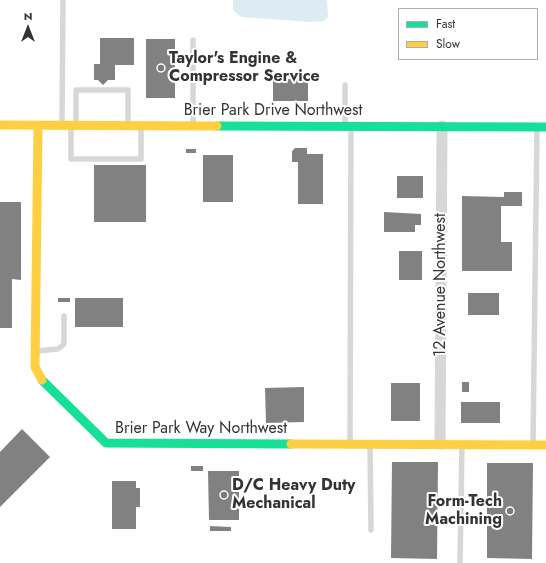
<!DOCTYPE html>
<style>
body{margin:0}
#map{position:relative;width:546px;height:563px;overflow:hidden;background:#fff;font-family:Jost,sans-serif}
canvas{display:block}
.legend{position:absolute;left:398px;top:8px;width:140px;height:52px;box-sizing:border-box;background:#fff;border:1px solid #adadad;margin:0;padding:5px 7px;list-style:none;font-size:12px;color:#333}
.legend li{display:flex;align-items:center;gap:8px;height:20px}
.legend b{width:20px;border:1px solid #adadad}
.north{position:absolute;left:8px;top:8px;width:40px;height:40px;-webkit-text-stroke:3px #fff;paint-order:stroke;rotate:0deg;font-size:11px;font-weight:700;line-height:16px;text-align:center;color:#333}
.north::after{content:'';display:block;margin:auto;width:14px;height:18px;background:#333;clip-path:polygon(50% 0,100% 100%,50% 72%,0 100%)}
</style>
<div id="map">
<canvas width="546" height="563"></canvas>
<ul class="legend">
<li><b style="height:5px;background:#16e098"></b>Fast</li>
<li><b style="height:5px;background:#ffcf43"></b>Slow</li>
</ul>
<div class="north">N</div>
</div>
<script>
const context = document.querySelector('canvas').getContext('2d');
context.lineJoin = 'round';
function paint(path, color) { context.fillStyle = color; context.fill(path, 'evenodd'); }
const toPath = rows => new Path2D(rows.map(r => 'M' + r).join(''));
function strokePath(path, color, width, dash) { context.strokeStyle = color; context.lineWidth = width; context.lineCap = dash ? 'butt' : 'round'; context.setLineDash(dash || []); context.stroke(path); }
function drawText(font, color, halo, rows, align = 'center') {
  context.font = font + ' Jost,sans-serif'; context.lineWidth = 4; context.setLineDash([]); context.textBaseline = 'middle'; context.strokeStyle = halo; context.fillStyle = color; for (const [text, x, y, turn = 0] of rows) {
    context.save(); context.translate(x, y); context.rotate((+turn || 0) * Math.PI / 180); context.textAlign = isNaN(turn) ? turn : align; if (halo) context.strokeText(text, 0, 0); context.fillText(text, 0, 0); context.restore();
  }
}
const water = toPath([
 [233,0,327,0,328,17,324,21,311,22,241,17,233,10]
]);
const building = toPath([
 [100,38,134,38,134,65,115,65,115,80,108,80,103,85,98,80,94,80,94,64,100,64],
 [146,39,175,39,175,98,146,98],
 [273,79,308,79,308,101,273,101],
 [295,148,307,148,307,154,323,154,323,204,298,204,298,162,292,162,292,151],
 [186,149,196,149,196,153,186,153],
 [203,155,233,155,233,202,203,202],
 [94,165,146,165,146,222,94,222],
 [397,176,423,176,423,198,397,198],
 [504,192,522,192,522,206,501,206,501,242,512,242,512,271,462,271,462,196,504,197],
 [0,202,21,202,21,280,12,279,12,328,0,328],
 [384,212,421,214,421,225,415,225,415,232,384,232],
 [399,251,422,251,422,280,399,280],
 [468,293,499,293,499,315,468,315],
 [58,298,70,298,70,302,58,302],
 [75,298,123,298,123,327,75,327],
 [462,382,469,382,469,392,462,392],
 [391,383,420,383,420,421,391,421],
 [304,387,304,422,266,423,265,388],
 [461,402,500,402,500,423,461,423],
 [22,429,50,457,0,507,0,452],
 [392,462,438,462,437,559,391,558],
 [487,463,533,463,532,559,487,558],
 [191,466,203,466,203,471,191,471],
 [208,471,239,471,239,520,209,520],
 [112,481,136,481,136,488,140,488,140,507,136,507,136,529,112,529],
 [210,526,231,527,231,531,210,531]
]);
const lane = toPath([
 [62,124,63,0],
 [71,125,71,159,141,159,141,127],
 [76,125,76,90,128,90,128,124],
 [193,125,193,40],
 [345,125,345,85],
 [36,351,58,349,64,344,64,316],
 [350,444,351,127],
 [533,444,537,127],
 [370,445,371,530],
 [460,563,462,445]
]);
const street = toPath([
 [440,444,442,126]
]);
const fast = toPath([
 [217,126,546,127],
 [42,380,106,443,291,444]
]);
const slow = toPath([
 [0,125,217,126],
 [38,125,35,367,42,380],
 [291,444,546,445]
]);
const markers = [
 [161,68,4,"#7a7a7a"],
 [224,495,4,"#7a7a7a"],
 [510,511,4,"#7a7a7a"]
];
const poiNames = [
 ["Taylor's Engine &",169,59],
 ["Compressor Service",169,77],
 ["D/C Heavy Duty",232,486],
 ["Mechanical",232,504],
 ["Form-Tech",502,502,"right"],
 ["Machining",502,520,"right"]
];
const streetNames = [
 ["Brier Park Drive Northwest",273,111],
 ["12 Avenue Northwest",441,285,-90],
 ["Brier Park Way Northwest",201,429]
];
paint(water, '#ddebf3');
paint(building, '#818181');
strokePath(lane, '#d7d7d7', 5.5);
strokePath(street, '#d7d7d7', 11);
strokePath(fast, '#16e098', 9);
strokePath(slow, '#ffcf43', 9);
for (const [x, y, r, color] of markers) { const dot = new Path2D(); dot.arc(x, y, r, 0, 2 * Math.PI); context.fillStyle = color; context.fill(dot); strokePath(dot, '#fff', 1.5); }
drawText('bold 16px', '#333', '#fff', poiNames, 'left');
drawText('16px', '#333', '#fff', streetNames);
</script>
